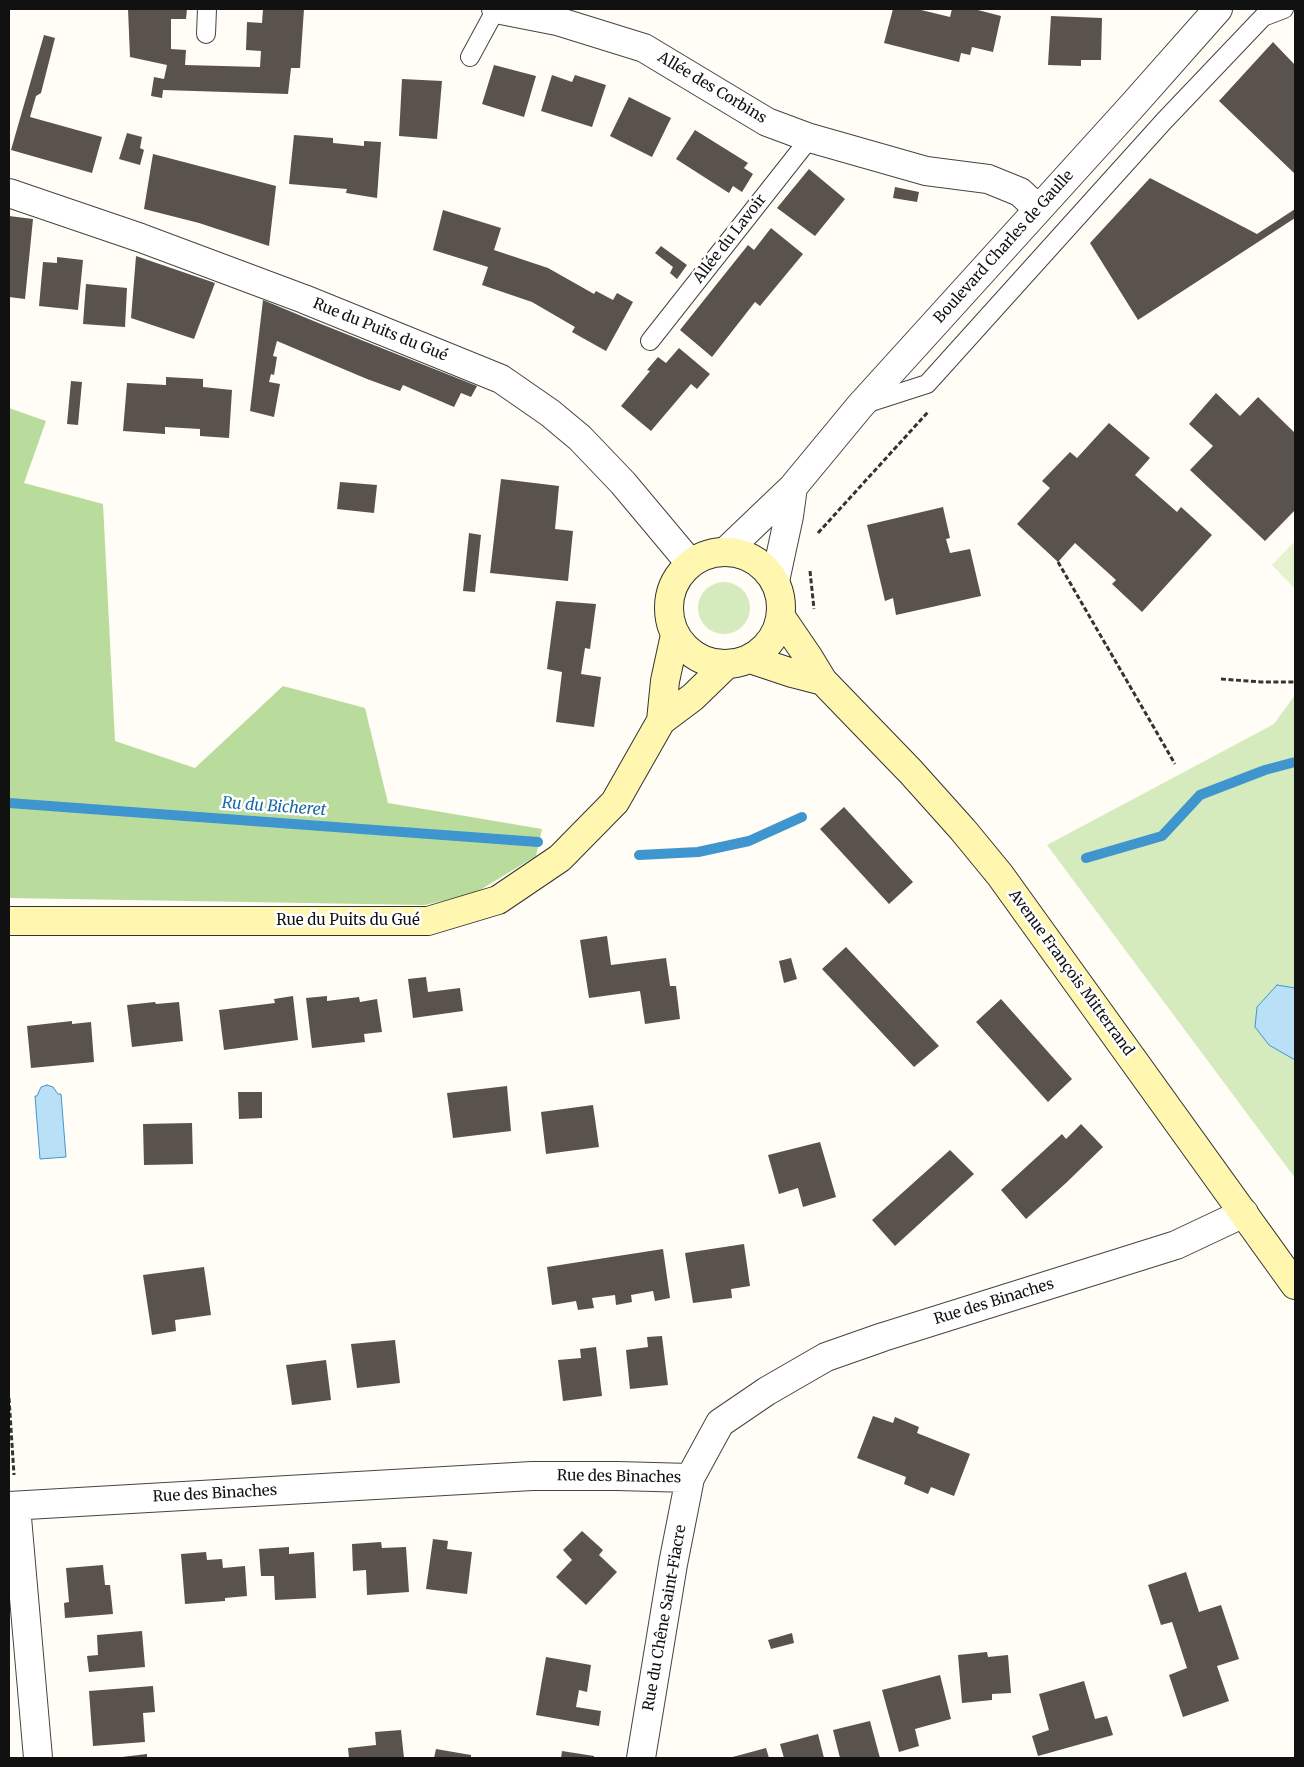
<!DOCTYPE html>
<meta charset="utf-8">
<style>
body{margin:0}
#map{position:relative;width:1304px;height:1767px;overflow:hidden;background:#fffdf5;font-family:Merriweather,serif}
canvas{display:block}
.frame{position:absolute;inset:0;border:10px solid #111;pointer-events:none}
</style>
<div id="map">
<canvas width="1304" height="1767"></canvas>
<div class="frame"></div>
</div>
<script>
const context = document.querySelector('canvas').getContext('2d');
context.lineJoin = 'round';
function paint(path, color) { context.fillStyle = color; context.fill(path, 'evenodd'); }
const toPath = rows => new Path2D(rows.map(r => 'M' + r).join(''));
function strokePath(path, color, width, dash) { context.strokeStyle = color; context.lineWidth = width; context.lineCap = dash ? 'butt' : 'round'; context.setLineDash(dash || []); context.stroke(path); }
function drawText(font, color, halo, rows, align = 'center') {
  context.font = font + ' Merriweather,serif'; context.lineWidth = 5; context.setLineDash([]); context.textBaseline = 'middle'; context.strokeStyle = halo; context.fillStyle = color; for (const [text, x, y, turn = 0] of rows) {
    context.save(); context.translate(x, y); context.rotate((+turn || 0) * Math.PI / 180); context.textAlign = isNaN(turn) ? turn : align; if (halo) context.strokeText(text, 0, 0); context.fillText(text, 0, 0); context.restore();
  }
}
const green = toPath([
 '698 608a26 26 0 1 1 52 0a26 26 0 1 1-52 0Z',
 [1295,695,1295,1178,1047,845,1274,724]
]);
const forest = toPath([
 [9,408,46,421,24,483,103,504,115,741,195,768,283,686,365,708,388,803,542,829,536,856,475,893,425,905,9,898]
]);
const pitch = toPath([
 [1295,541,1295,589,1272,565]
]);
const water = toPath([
 [1277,985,1295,988,1295,1060,1269,1045,1255,1027,1257,1007,1277,985],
 [47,1085,53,1087,58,1094,61,1094,66,1157,40,1159,35,1096,37,1096,41,1087,47,1085]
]);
const stream = toPath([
 [9,803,538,842],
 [639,855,698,852,749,841,802,817],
 [1086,858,1162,836,1200,795,1265,770,1295,762]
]);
const building = toPath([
 [128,9,187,9,186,19,171,19,171,49,186,50,185,65,260,67,261,51,246,50,247,22,262,23,263,9,304,9,300,68,291,68,288,94,163,90,162,98,151,96,154,77,164,79,167,65,130,57],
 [893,9,917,9,950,17,952,9,974,9,1001,16,993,52,972,47,970,55,961,53,959,62,884,43],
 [1051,16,1102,18,1101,60,1081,60,1081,66,1048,65],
 [44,35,55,38,41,93,36,96,30,117,102,137,92,173,11,150],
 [1273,42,1295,65,1295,174,1219,101],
 [494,65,536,76,524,117,482,104],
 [552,75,572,82,575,75,606,85,592,127,541,111],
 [402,79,442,81,437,139,399,136],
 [629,97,671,118,652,157,610,136],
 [695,130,748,163,744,168,753,174,742,192,733,186,729,193,676,159],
 [127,133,142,137,140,148,144,150,140,165,119,159],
 [294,135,333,138,333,143,364,146,364,141,381,142,377,198,346,193,347,189,289,184],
 [153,154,276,186,269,246,199,223,144,209],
 [809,169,845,199,815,236,777,208],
 [1150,178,1257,234,1295,209,1295,218,1138,320,1090,243],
 [895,187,919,192,917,202,893,198],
 [443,210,501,228,494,250,548,268,594,294,596,291,613,300,617,293,633,302,606,351,572,332,575,327,532,302,482,285,488,267,433,250],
 [9,216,33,219,25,299,9,297],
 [771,228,803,254,760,306,755,302,712,357,680,330,748,245,754,250],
 [661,246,687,265,677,279,670,273,673,267,655,253],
 [136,256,215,283,194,339,131,318],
 [57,257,83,260,78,310,39,306,43,262,57,263],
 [86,284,127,288,125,327,83,324],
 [263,300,316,322,477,386,471,397,461,393,454,407,403,385,400,391,367,379,277,341,273,356,277,357,274,375,271,374,269,382,280,384,274,417,250,411],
 [679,348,710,374,697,389,691,384,651,431,621,406,650,371,647,370,658,357,666,363],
 [166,377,203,379,203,387,232,390,229,438,200,436,200,429,165,427,165,434,123,431,127,383,166,385],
 [71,381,82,382,78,425,67,424],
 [1216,393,1240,416,1258,397,1295,433,1295,510,1265,541,1190,470,1213,446,1189,424],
 [1109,423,1150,458,1135,475,1177,512,1181,507,1212,535,1142,612,1112,584,1116,580,1075,543,1058,562,1017,524,1050,488,1042,481,1070,452,1077,458],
 [501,479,559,486,555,529,573,531,568,581,490,573],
 [340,482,377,485,374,513,337,509],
 [943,507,950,538,946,539,950,553,970,549,981,596,896,615,893,598,885,601,867,525],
 [469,533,481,535,475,592,463,591],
 [556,601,596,604,590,649,585,648,581,674,601,677,594,727,556,722,562,672,547,669],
 [844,807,913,882,889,904,820,829],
 [607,936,611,965,666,958,670,986,676,986,680,1019,645,1024,640,991,589,998,580,940],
 [846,947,939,1046,914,1067,822,969],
 [791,958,797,979,784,983,779,961],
 [426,977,428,992,460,988,463,1011,413,1018,408,979],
 [293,996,298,1040,224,1050,219,1010,275,1003,274,999],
 [327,996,327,1001,359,997,360,1002,377,999,382,1032,364,1034,365,1042,312,1048,306,998],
 [1001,999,1072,1079,1048,1102,976,1022],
 [155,1002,156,1004,179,1002,183,1041,132,1047,127,1005],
 [72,1021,72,1024,91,1022,94,1062,31,1068,27,1026],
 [507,1086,511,1131,453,1138,447,1093],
 [238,1092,262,1092,262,1118,239,1119],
 [593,1105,599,1147,546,1154,541,1112],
 [192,1123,193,1164,144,1165,143,1124],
 [1081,1124,1103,1147,1066,1183,1026,1219,1001,1190,1062,1134,1066,1139],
 [820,1142,836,1197,803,1207,798,1188,779,1194,768,1155],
 [950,1150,974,1174,895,1246,872,1220],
 [744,1244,750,1286,731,1289,732,1298,693,1303,685,1253],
 [663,1249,670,1298,655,1301,653,1291,631,1295,632,1302,616,1305,615,1295,592,1298,594,1308,578,1310,576,1301,552,1305,547,1267],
 [204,1267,211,1315,175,1320,176,1331,152,1335,143,1275],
 [662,1336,668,1385,630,1389,626,1350,648,1347,647,1337],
 [395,1340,400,1383,357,1388,351,1344],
 [596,1347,602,1396,563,1401,558,1360,581,1358,580,1349],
 [326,1360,331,1400,292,1405,286,1365],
 [873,1416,893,1423,895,1417,919,1427,917,1433,970,1454,954,1496,931,1487,928,1494,904,1484,906,1477,857,1458],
 [582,1531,603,1550,599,1555,617,1572,586,1605,556,1577,572,1560,563,1550],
 [433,1539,448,1541,447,1549,472,1552,467,1594,426,1589],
 [381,1542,382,1548,406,1547,409,1592,367,1595,366,1570,353,1571,352,1544],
 [289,1547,289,1554,314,1552,316,1598,275,1600,274,1576,261,1576,259,1549],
 [206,1552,207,1560,222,1559,223,1568,245,1566,247,1596,225,1598,225,1601,185,1604,181,1554],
 [103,1565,105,1585,110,1585,113,1614,65,1618,64,1603,69,1602,66,1568],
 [1186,1572,1199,1612,1221,1605,1239,1659,1217,1666,1229,1701,1183,1717,1169,1675,1187,1668,1172,1622,1161,1625,1148,1585],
 [142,1631,145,1667,89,1672,87,1656,98,1655,97,1635],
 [792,1633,794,1643,771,1649,768,1640],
 [987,1652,988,1657,1008,1655,1011,1693,992,1694,992,1700,962,1703,958,1655],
 [546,1657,591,1665,587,1692,579,1690,576,1707,601,1711,599,1726,536,1715],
 [940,1675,951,1719,915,1729,919,1746,899,1752,882,1690],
 [1084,1681,1095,1719,1107,1716,1113,1735,1038,1756,1032,1736,1049,1730,1039,1694],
 [153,1686,155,1712,143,1713,145,1742,93,1746,89,1691],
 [870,1721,880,1758,840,1758,833,1730],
 [401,1730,404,1758,349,1758,348,1748,376,1745,375,1732],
 [818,1734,824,1758,784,1758,780,1744],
 [766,1748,769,1758,729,1758],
 [436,1749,471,1755,471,1758,434,1758],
 [562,1751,594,1756,594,1758,561,1758],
 [147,1754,147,1758,122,1758,122,1757]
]);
const path = toPath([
 [818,533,928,412],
 [1058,562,1175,764],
 [810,571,814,609],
 [1221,679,1261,682,1295,682],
 [9,1398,14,1475]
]);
const lane = toPath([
 [206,34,207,9],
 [470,57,496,9],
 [650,341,810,138],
 [865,404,927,384,1164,121,1263,17,1284,9]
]);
const street = toPath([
 [496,9,557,21,644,48,767,122,810,138,926,171,988,179,1020,192,1038,209],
 [9,193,141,238,304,299,501,379,550,413,580,438,623,483,690,563],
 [726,551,793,487,860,406,1133,105,1218,9],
 [775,581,789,516,793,487],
 [9,1506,532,1476,617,1476,690,1478],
 [16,1506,38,1758],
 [641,1758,673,1564,690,1478,720,1423,767,1391,826,1357,883,1337,1176,1245,1244,1213]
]);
const secondary = toPath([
 '669 608a56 56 0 1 1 112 0a56 56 0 1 1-112 0Z',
 [781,617,809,658,823,681,911,772,963,830,1000,875,1295,1285],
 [750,659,792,673,823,681],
 [661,721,665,681,675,635],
 [9,921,428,921,498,900,560,858,615,802,661,721,693,697,726,665]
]);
const streetNames = [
 ["Allée des Corbins",712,88,31],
 ["Allée du Lavoir",730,239,-52],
 ["Boulevard Charles de Gaulle",1004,247,-48],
 ["Rue du Puits du Gué",380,330,22],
 ["Rue du Puits du Gué",348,921],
 ["Avenue François Mitterrand",1071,973,54],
 ["Rue des Binaches",994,1302,-17],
 ["Rue des Binaches",619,1477,1],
 ["Rue des Binaches",215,1494,-3],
 ["Rue du Chêne Saint-Fiacre",665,1618,-80]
];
const waterNames = [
 ["Ru du Bicheret",274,807,4]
];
paint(green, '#d5ebbd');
paint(forest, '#b9dc9c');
paint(pitch, '#e6f2cf');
paint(water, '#b9e0f7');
strokePath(water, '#3f96cf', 1);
strokePath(stream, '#3f96cf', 10);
paint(building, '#5a524d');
strokePath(lane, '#444', 20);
strokePath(street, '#444', 30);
strokePath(secondary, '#333', 30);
strokePath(path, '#333', 3, [5, 2.5]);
strokePath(lane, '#fff', 18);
strokePath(street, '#fff', 28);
strokePath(secondary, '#fff6b0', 28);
drawText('15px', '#111', '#fff', streetNames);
drawText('italic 16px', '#1768a6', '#fff', waterNames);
</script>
